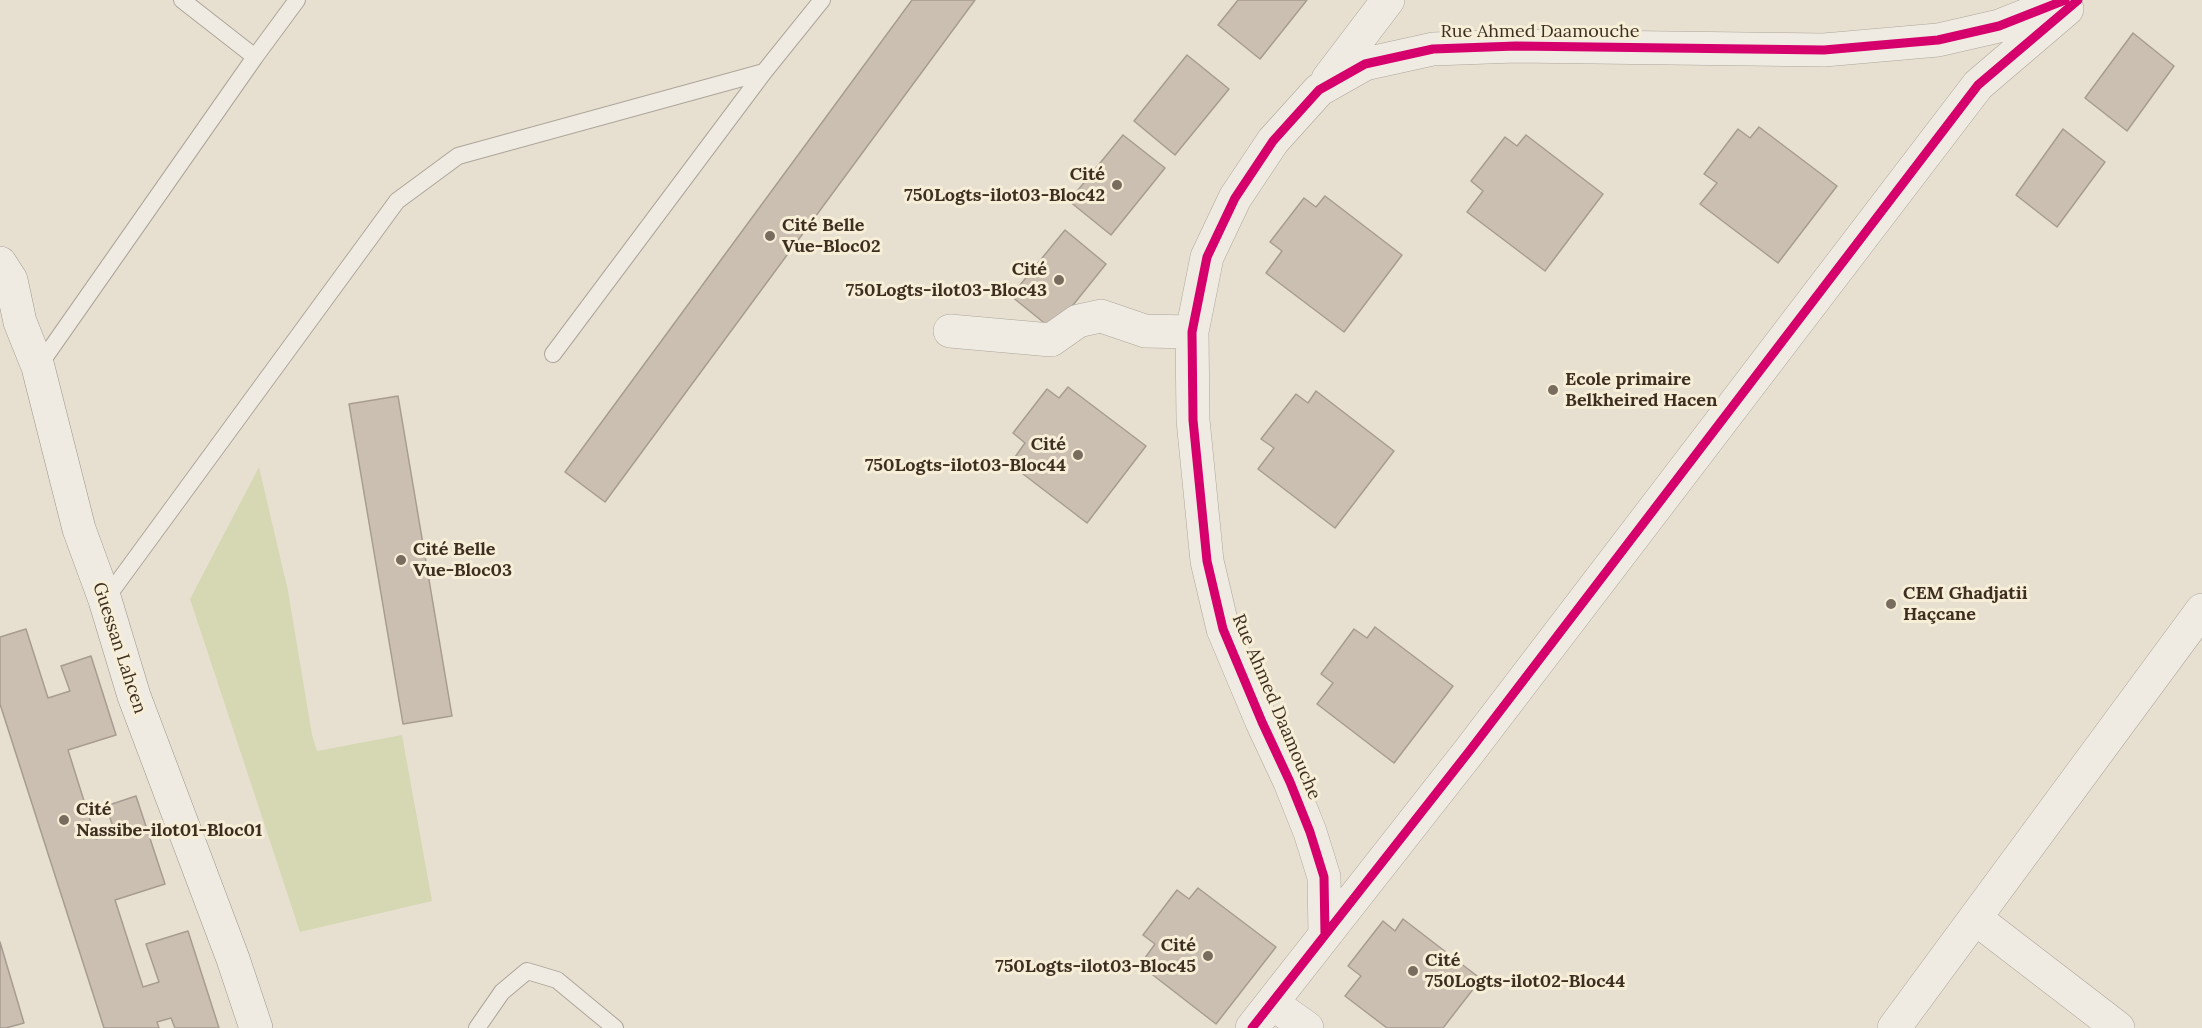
<!DOCTYPE html>
<meta charset="utf-8">
<style>
body{margin:0}
canvas{display:block;background:#e7e0d1}
</style>
<canvas width="2202" height="1028"></canvas>
<script>
const context = document.querySelector('canvas').getContext('2d');
context.lineJoin = 'round';
function paint(path, color) { context.fillStyle = color; context.fill(path, 'evenodd'); }
const toPath = rows => new Path2D(rows.map(r => 'M' + r).join(''));
function strokePath(path, color, width, dash) { context.strokeStyle = color; context.lineWidth = width; context.lineCap = dash ? 'butt' : 'round'; context.setLineDash(dash || []); context.stroke(path); }
function drawText(font, color, halo, rows, align = 'center') {
  context.font = font + ' Lora,serif'; context.lineWidth = 6; context.setLineDash([]); context.textBaseline = 'middle'; context.strokeStyle = halo; context.fillStyle = color; for (const [text, x, y, turn = 0] of rows) {
    context.save(); context.translate(x, y); context.rotate((+turn || 0) * Math.PI / 180); context.textAlign = isNaN(turn) ? turn : align; if (halo) context.strokeText(text, 0, 0); context.fillText(text, 0, 0); context.restore();
  }
}
const green = toPath([
 [259,467,288,591,312,735,317,751,402,735,432,901,300,932,190,599]
]);
const building = toPath([
 [912,0,975,0,605,502,565,472,912,0],
 [1238,0,1307,0,1260,59,1218,25,1238,0],
 [2133,33,2174,66,2127,131,2085,98,2133,33],
 [1187,55,1229,89,1175,155,1134,121,1187,55],
 [1759,127,1837,186,1778,263,1700,204,1717,183,1704,174,1738,129,1750,138,1759,127],
 [2063,129,2105,162,2057,227,2016,195,2063,129],
 [1123,135,1165,168,1111,235,1069,201,1123,135],
 [1526,135,1603,194,1545,271,1467,212,1483,191,1471,181,1505,137,1517,146,1526,135],
 [1325,196,1402,255,1344,332,1266,273,1282,251,1270,242,1304,198,1316,207,1325,196],
 [1065,230,1106,264,1053,330,1011,296,1065,230],
 [1068,387,1146,446,1087,523,1010,464,1025,443,1013,433,1047,389,1059,398,1068,387],
 [1316,391,1394,451,1335,528,1258,469,1274,448,1261,439,1296,394,1308,403,1316,391],
 [398,396,452,716,403,724,349,404,398,396],
 [1375,627,1453,686,1394,763,1317,704,1333,683,1321,674,1354,629,1367,638,1375,627],
 [26,629,48,698,70,691,61,666,91,656,116,735,68,750,96,839,115,833,106,806,136,796,165,884,115,900,143,987,159,982,146,944,188,931,219,1028,175,1028,171,1018,157,1022,159,1028,104,1028,0,704,0,637,26,629],
 [1198,888,1276,947,1216,1024,1140,965,1155,944,1143,935,1177,890,1189,899,1198,888],
 [1403,919,1481,979,1443,1028,1387,1028,1345,996,1361,976,1348,966,1383,921,1395,931,1403,919],
 [0,942,24,1023,6,1028,0,1028,0,942]
]);
const lane = toPath([
 [182,0,255,57],
 [553,354,764,72,822,0],
 [38,367,255,57,297,0],
 [105,600,397,201,458,156,764,72],
 [477,1028,502,992,527,971,557,980,615,1028]
]);
const street = toPath([
 [1328,79,1388,0],
 [950,331,1051,340,1078,321,1101,316,1145,331,1192,332],
 [1975,918,2118,1028],
 [1325,935,1471,749,1978,85,2067,9],
 [1272,1003,1307,1028],
 [1252,1028,1325,935,1324,877,1310,832,1290,782,1262,722,1223,629,1207,561,1193,420,1192,332,1207,257,1235,198,1273,141,1319,90,1365,64,1433,49,1516,46,1824,50,1938,40,1999,26,2065,0],
 [1894,1028,2202,610]
]);
const secondary = toPath([
 [0,263,11,280,20,322,38,367,79,529,105,600,134,696,233,959,256,1028]
]);
const cycleway = toPath([
 [1325,935,1471,749,1978,85,2078,0],
 [1252,1028,1325,935,1324,877,1310,832,1290,782,1262,722,1223,629,1207,561,1193,420,1192,332,1207,257,1235,198,1273,141,1319,90,1365,64,1433,49,1516,46,1824,50,1938,40,1999,26,2065,0]
]);
const markers = [
 [1117,185,6,"#786c5e"],
 [770,236,6,"#786c5e"],
 [1059,280,6,"#786c5e"],
 [1553,390,6,"#786c5e"],
 [1078,455,6,"#786c5e"],
 [401,560,6,"#786c5e"],
 [1891,604,6,"#786c5e"],
 [64,820,6,"#786c5e"],
 [1208,956,6,"#786c5e"],
 [1413,971,6,"#786c5e"]
];
const streetNames = [
 ["Rue Ahmed Daamouche",1540,32],
 ["Guessan Lahcen",119,648,72],
 ["Rue Ahmed Daamouche",1276,707,67]
];
const poiNames = [
 ["Cité",1105,175,"right"],
 ["750Logts-ilot03-Bloc42",1105,196,"right"],
 ["Cité Belle",782,226],
 ["Vue-Bloc02",782,247],
 ["Cité",1047,270,"right"],
 ["750Logts-ilot03-Bloc43",1047,291,"right"],
 ["Ecole primaire",1565,380],
 ["Belkheired Hacen",1565,401],
 ["Cité",1066,445,"right"],
 ["750Logts-ilot03-Bloc44",1066,466,"right"],
 ["Cité Belle",413,550],
 ["Vue-Bloc03",413,571],
 ["CEM Ghadjatii",1903,594],
 ["Haçcane",1903,615],
 ["Cité",76,810],
 ["Nassibe-ilot01-Bloc01",76,831],
 ["Cité",1196,946,"right"],
 ["750Logts-ilot03-Bloc45",1196,967,"right"],
 ["Cité",1425,961],
 ["750Logts-ilot02-Bloc44",1425,982]
];
paint(green, '#d6d7b3');
paint(building, '#cbbfb2');
strokePath(building, '#a89c90', 1.5);
strokePath(lane, '#ada599', 18);
strokePath(street, '#ada599', 34);
strokePath(secondary, '#9c958a', 34);
strokePath(lane, '#efebe3', 16);
strokePath(street, '#efebe3', 33);
strokePath(secondary, '#efebe3', 33);
strokePath(cycleway, '#d6006c', 9);
for (const [x, y, r, color] of markers) { const dot = new Path2D(); dot.arc(x, y, r, 0, 2 * Math.PI); context.fillStyle = color; context.fill(dot); strokePath(dot, '#f7eed8', 2); }
drawText('18px', '#3d2e20', '#f7eed8', streetNames);
drawText('bold 18px', '#3d2e20', '#f7eed8', poiNames, 'left');
</script>
